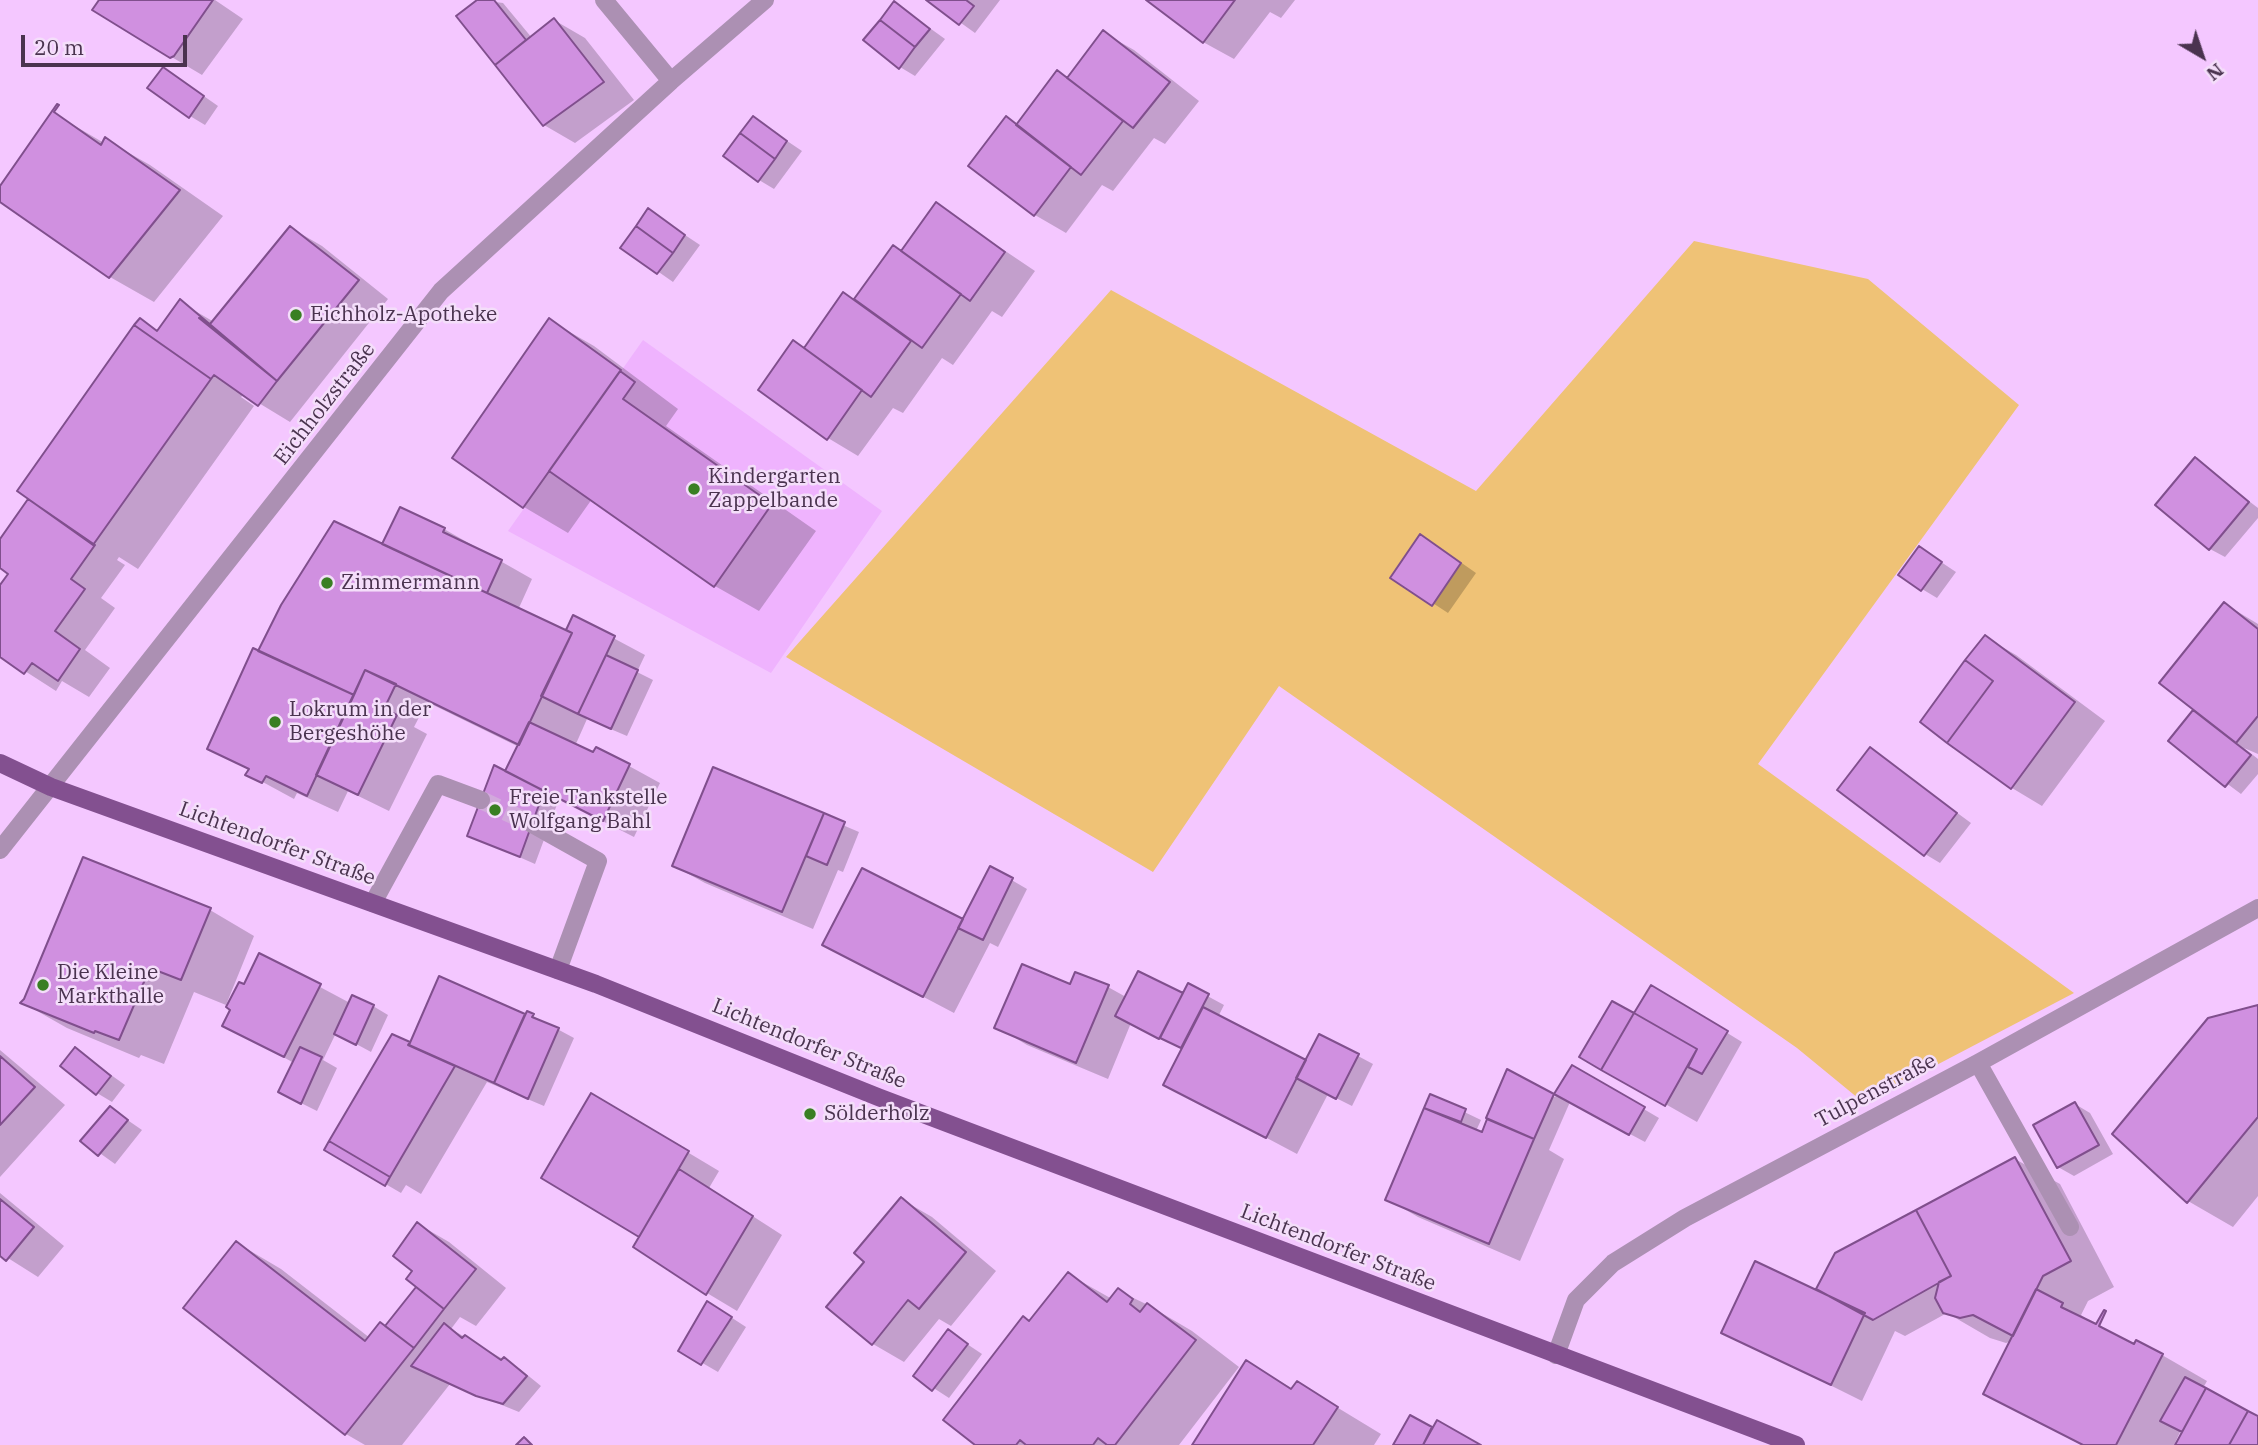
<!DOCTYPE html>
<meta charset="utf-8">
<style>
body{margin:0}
#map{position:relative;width:2258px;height:1445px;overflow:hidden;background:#f4c7ff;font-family:"IBM Plex Serif",serif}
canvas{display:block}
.north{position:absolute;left:2167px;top:21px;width:70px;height:70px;-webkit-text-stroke:5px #f4defa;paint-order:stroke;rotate:141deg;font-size:19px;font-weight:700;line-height:28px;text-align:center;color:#4a334f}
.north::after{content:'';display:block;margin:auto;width:24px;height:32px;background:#4a334f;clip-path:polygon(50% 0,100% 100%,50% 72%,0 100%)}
.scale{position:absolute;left:21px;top:35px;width:166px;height:32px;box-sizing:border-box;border:4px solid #4a334f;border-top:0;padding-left:9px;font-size:21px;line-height:24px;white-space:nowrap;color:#4a334f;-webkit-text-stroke:5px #f4defa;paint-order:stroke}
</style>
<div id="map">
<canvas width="2258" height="1445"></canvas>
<div class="north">N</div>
<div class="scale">20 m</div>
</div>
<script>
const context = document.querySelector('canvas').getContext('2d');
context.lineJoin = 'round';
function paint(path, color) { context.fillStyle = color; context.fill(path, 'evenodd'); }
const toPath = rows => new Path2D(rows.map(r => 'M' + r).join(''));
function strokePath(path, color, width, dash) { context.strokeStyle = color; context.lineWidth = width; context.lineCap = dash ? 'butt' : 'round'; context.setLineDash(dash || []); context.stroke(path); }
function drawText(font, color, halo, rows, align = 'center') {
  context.font = font + ' "IBM Plex Serif",serif'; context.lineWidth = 5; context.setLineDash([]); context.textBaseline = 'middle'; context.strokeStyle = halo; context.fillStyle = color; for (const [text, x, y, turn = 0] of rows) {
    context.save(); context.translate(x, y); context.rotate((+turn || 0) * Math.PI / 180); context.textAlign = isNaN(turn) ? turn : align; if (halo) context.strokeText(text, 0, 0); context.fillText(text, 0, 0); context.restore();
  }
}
const built = toPath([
 [643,340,882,511,771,673,508,531]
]);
const green = toPath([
 [1694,241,1868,279,2019,405,1758,764,2074,993,1864,1103,1797,1048,1279,686,1153,872,786,657,1111,290,1476,491]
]);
const shadow = toPath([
 [101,0,215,0,243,19,202,75,170,56],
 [480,0,503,3,532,38,554,20,585,38,634,100,575,143,544,125,459,16],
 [929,0,1000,0,975,33],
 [1149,0,1295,0,1281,18,1270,12,1234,59,1203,42],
 [895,3,945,39,915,76,900,67],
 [1104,33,1134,50,1199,101,1165,144,1154,138,1113,191,1102,185,1066,233,1035,215,971,166,1068,79],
 [178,78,218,106,205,125,190,116],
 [53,113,104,143,106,140,150,165,223,216,154,302,110,277,0,199,0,189],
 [753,118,802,151,774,189,759,180],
 [937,205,1035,271,1002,317,992,311,953,365,942,358,903,413,893,408,858,456,828,438,805,349,855,301,893,247,903,252],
 [649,211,700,245,673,282,623,247],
 [291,228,322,246,388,299,290,422,244,394,241,397,254,406,138,569,119,557,117,560,125,565,101,598,115,608,85,650,110,668,89,697,62,681,56,691,0,655,0,588,10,574,0,566,0,542,36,505,140,320,159,331,180,302,214,322],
 [549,320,594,346,678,409,666,426,816,531,759,611,715,586,592,499,568,533,524,507,455,458],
 [2195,460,2258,508,2258,518,2225,557,2210,549],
 [444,529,532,579,518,610,577,637,574,617,645,655,637,672,653,680,627,736,587,719,575,746,629,766,660,783,634,837,559,799,535,864,469,835,517,779,519,747,427,702,414,727,427,734,389,811,348,791,338,812,297,793,294,799,248,774,250,770,210,748,259,653,383,546],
 [1436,545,1476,573,1448,613,1393,577],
 [1935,558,1956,572,1937,598,1922,589],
 [2225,604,2258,624,2258,754,2244,748,2258,759,2258,774,2241,794,2170,741,2196,709],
 [1985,637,2016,655,2105,721,2042,806,2012,788],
 [1870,749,1971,823,1940,863,1925,854],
 [714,770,859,832,843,872,838,870,813,929,705,883,674,866],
 [991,868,1027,889,998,947,990,943,954,1013,825,945,963,922],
 [210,910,254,936,226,1005,194,992,164,1064,141,1055,139,1058,67,1028,23,1003],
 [260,955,350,1003,373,1006,388,1015,371,1052,336,1033,323,1060,337,1068,317,1111,295,1100,294,1063,225,1025],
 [440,978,526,1017,528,1014,533,1016,574,1038,544,1106,487,1082,421,1194,406,1185,401,1193,327,1150,393,1037,411,1045],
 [1189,986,1224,1005,1218,1017,1306,1062,1358,1056,1373,1064,1352,1106,1328,1094,1297,1154,1165,1084,1183,1049,1131,1023,1108,1079,1027,1045,997,1027,1071,987,1108,987,1126,997,1183,996],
 [1652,987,1742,1042,1697,1122,1581,1056,1635,1015],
 [2258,1007,2258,1196,2233,1227,2188,1201],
 [75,1049,125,1085,112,1102,97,1093],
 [0,1050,65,1105,0,1177],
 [1572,1067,1659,1118,1645,1142,1570,1102,1549,1150,1564,1159,1520,1261,1418,1217,1387,1199,1431,1096,1481,1120,1476,1131,1483,1134,1497,1122,1508,1072,1555,1097],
 [2075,1104,2090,1113,2113,1154,2074,1176,2058,1167],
 [110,1108,142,1130,115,1164,83,1141],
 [622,1113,719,1171,709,1188,782,1235,737,1311,707,1293,642,1237],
 [2015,1159,2060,1184,2114,1287,2088,1301,2081,1315,2106,1332,2134,1346,2162,1355,2207,1381,2203,1388,2258,1418,2258,1445,2177,1445,2184,1432,2181,1430,2174,1445,2081,1445,1986,1393,2012,1341,2006,1343,1990,1338,1947,1313,1905,1336,1895,1331,1862,1401,1723,1332,1817,1292,1836,1254],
 [0,1193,64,1246,38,1277,0,1253],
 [901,1199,932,1217,996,1271,951,1326,939,1319,904,1362,873,1344,829,1307,867,1262],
 [418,1224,449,1242,506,1288,476,1326,460,1317,451,1329,520,1369,541,1386,519,1412,450,1384,402,1445,365,1445,346,1434,237,1243,281,1269,370,1338,386,1327,418,1287,415,1270],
 [1068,1274,1112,1299,1119,1291,1148,1305,1192,1331,1239,1367,1179,1445,978,1445,1030,1322],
 [723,1312,746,1327,718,1372,680,1350],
 [949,1332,982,1354,949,1398,915,1376],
 [1247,1362,1293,1389,1297,1383,1381,1434,1374,1445,1194,1445]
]);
const building = toPath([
 [99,0,213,0,174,56,170,58,92,10,99,0],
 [477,0,494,0,526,40,495,65,456,16,477,0],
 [926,0,966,0,974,6,959,25,926,0],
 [1146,0,1235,0,1203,43,1146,0],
 [894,1,930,29,915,47,880,20,894,1],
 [554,18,604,82,543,126,495,65,554,18],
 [880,20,915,47,899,69,863,40,880,20],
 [1103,30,1170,82,1133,128,1067,78,1103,30],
 [163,67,204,96,189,118,147,88,163,67],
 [1057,70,1123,121,1081,175,1016,125,1057,70],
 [57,104,59,105,54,112,101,145,105,137,180,190,109,278,0,202,0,186,57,104],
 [753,116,787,141,775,159,740,133,753,116],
 [1006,116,1071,167,1034,216,968,166,1006,116],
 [740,133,775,159,758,182,723,156,740,133],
 [936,202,1005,252,970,301,901,251,936,202],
 [648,208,685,235,673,253,636,226,648,208],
 [290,226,359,280,277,381,199,318,210,324,290,226],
 [636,226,673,253,657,274,620,248,636,226],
 [893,245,961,294,922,348,854,299,893,245],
 [843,292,911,341,871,397,804,348,843,292],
 [180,299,277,381,258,406,214,375,211,379,134,325,140,318,157,331,180,299],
 [549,318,621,370,523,508,452,458,549,318],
 [134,325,211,379,93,545,17,491,134,325],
 [793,340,862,390,827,440,758,390,793,340],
 [620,371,635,382,623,399,772,504,714,587,549,471,620,371],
 [2195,457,2249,502,2209,550,2155,505,2195,457],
 [28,499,95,545,71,579,85,589,55,631,80,649,58,681,32,663,24,674,0,657,0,585,8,574,0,568,0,539,28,499],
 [400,507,445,528,443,532,502,560,487,593,382,544,400,507],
 [334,521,572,633,519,745,365,670,354,695,258,651,281,605,334,521],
 [1420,534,1461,563,1432,606,1390,578,1420,534],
 [1919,546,1942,562,1921,591,1898,575,1919,546],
 [2224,602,2258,629,2258,716,2236,743,2159,683,2224,602],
 [573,615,615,636,578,714,541,696,572,633,566,630,573,615],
 [1985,635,2075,702,2011,789,1947,743,1993,681,1965,660,1985,635],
 [253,648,354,695,307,796,266,776,262,783,245,775,249,769,207,749,253,648],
 [606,655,638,670,611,729,578,714,606,655],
 [1965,660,1993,681,1947,743,1920,722,1965,660],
 [365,670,396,684,384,709,397,715,358,795,316,775,365,670],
 [2193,710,2251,755,2225,787,2168,741,2193,710],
 [529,722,593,752,596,747,630,764,603,821,505,771,529,722],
 [1870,747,1957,813,1924,856,1837,790,1870,747],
 [494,765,544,791,520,857,467,836,494,765],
 [713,767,824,813,782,912,672,866,713,767],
 [824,813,845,822,827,865,806,856,824,813],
 [83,857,211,908,181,980,150,968,119,1040,95,1031,94,1033,20,1003,24,999,83,857],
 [990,866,1013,878,983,940,958,928,990,866],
 [862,868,963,919,923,997,822,945,862,868],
 [259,953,321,984,284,1057,222,1026,230,1010,226,1007,239,982,244,984,259,953],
 [1022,964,1070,984,1075,972,1109,985,1076,1063,994,1028,1022,964],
 [1138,971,1183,993,1159,1039,1115,1016,1138,971],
 [439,976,525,1014,494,1083,409,1045,439,976],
 [1188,983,1209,994,1181,1048,1160,1038,1188,983],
 [1651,985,1728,1031,1702,1074,1688,1067,1697,1049,1634,1013,1651,985],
 [352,995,374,1005,356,1045,334,1034,352,995],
 [1612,1001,1634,1013,1601,1070,1579,1057,1612,1001],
 [2258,1005,2258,1117,2187,1203,2112,1134,2208,1018,2258,1005],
 [1203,1007,1306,1060,1266,1138,1163,1085,1203,1007],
 [527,1011,534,1014,532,1017,559,1028,528,1099,494,1083,527,1011],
 [1634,1013,1697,1049,1665,1106,1601,1070,1634,1013],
 [392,1034,410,1042,408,1045,455,1066,390,1177,329,1141,392,1034],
 [1319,1034,1359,1054,1336,1099,1296,1078,1319,1034],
 [75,1047,111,1076,96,1095,60,1066,75,1047],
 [300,1047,322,1057,301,1104,278,1092,300,1047],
 [0,1056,35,1087,0,1125,0,1056],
 [1572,1065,1645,1107,1629,1135,1554,1094,1572,1065],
 [1507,1069,1554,1094,1534,1139,1486,1118,1507,1069],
 [591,1093,689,1151,639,1237,541,1178,591,1093],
 [1430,1094,1466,1109,1461,1122,1424,1108,1430,1094],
 [2075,1102,2099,1145,2057,1168,2033,1125,2075,1102],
 [110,1106,128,1120,98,1156,80,1141,110,1106],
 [1424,1108,1482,1132,1487,1119,1534,1139,1489,1244,1385,1200,1424,1108],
 [329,1141,390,1177,385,1186,324,1150,329,1141],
 [2015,1157,2071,1261,2043,1276,2013,1336,1973,1315,1960,1318,1943,1313,1935,1298,1939,1282,1951,1276,1916,1210,2015,1157],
 [679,1169,753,1216,706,1295,633,1247,679,1169],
 [901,1197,966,1252,919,1309,908,1300,872,1345,826,1307,864,1262,854,1253,901,1197],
 [0,1199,34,1227,6,1261,0,1256,0,1199],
 [1916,1210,1951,1276,1873,1320,1816,1289,1835,1253,1916,1210],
 [417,1222,476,1269,444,1309,406,1279,412,1271,393,1256,417,1222],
 [236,1241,365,1341,380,1322,414,1348,345,1435,183,1308,236,1241],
 [1755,1261,1865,1313,1831,1385,1721,1333,1755,1261],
 [1068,1272,1107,1302,1118,1288,1133,1299,1130,1304,1140,1312,1147,1303,1196,1340,1115,1445,1107,1445,1098,1438,1093,1445,1026,1445,1020,1440,1016,1445,975,1445,943,1420,1023,1316,1029,1321,1068,1272],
 [416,1287,444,1309,414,1348,385,1326,416,1287],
 [2036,1289,2063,1303,2061,1307,2096,1324,2104,1310,2106,1311,2099,1326,2134,1344,2136,1340,2163,1354,2116,1445,2083,1445,1983,1394,2036,1289],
 [707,1301,732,1317,701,1365,678,1351,707,1301],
 [444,1323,462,1338,465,1335,501,1360,504,1357,527,1376,503,1404,476,1396,411,1366,444,1323],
 [948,1329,968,1344,932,1391,913,1376,948,1329],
 [1246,1360,1291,1389,1297,1381,1338,1407,1313,1445,1192,1445,1246,1360],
 [2185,1377,2206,1388,2182,1432,2160,1421,2185,1377],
 [2206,1388,2248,1411,2229,1445,2175,1445,2206,1388],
 [2248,1411,2258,1416,2258,1445,2229,1445,2248,1411],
 [1410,1415,1432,1427,1423,1445,1393,1445,1410,1415],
 [1437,1420,1481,1445,1423,1445,1437,1420],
 [524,1437,532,1445,516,1445,524,1437]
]);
const minorTunnel = toPath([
 [481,800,532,824]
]);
const minor = toPath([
 [604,0,671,81],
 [532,824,598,861,558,970],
 [0,850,441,291,671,81,765,0],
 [373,903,438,784,481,800],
 [1978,1063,2070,1227],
 [1556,1355,1576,1300,1613,1263,1685,1218,1978,1063,2258,908]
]);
const major = toPath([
 [0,763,51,787,596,984,878,1097,1796,1445]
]);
const markers = [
 [296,315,7,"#397f23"],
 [694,489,7,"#397f23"],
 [327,583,7,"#397f23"],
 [275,722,7,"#397f23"],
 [495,810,7,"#397f23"],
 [43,985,7,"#397f23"],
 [810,1114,7,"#397f23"]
];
const poiNames = [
 ["Eichholz-Apotheke",310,315],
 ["Kindergarten",708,477],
 ["Zappelbande",708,501],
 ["Zimmermann",341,583],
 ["Lokrum in der",289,710],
 ["Bergeshöhe",289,734],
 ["Freie Tankstelle",509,798],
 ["Wolfgang Bahl",509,822],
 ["Die Kleine",57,973],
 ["Markthalle",57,997],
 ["Sölderholz",824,1114]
];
const streetNames = [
 ["Eichholzstraße",325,404,-52],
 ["Lichtendorfer Straße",277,844,20],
 ["Lichtendorfer Straße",809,1044,22],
 ["Tulpenstraße",1876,1091,-28],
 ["Lichtendorfer Straße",1338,1248,21]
];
paint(built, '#efb3fe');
paint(green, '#efc276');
paint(shadow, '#0003');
paint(building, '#d090e0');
strokePath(building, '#804f8d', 2);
strokePath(minorTunnel, '#d2a9dc', 18, [18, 9]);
strokePath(minor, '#ac90b3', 18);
strokePath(major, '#835090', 18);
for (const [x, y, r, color] of markers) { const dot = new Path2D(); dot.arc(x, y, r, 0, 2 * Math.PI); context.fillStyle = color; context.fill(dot); strokePath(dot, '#f4defa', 2.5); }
drawText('21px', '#4a334f', '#f4defa', poiNames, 'left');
drawText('21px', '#4a334f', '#f4defa', streetNames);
</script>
